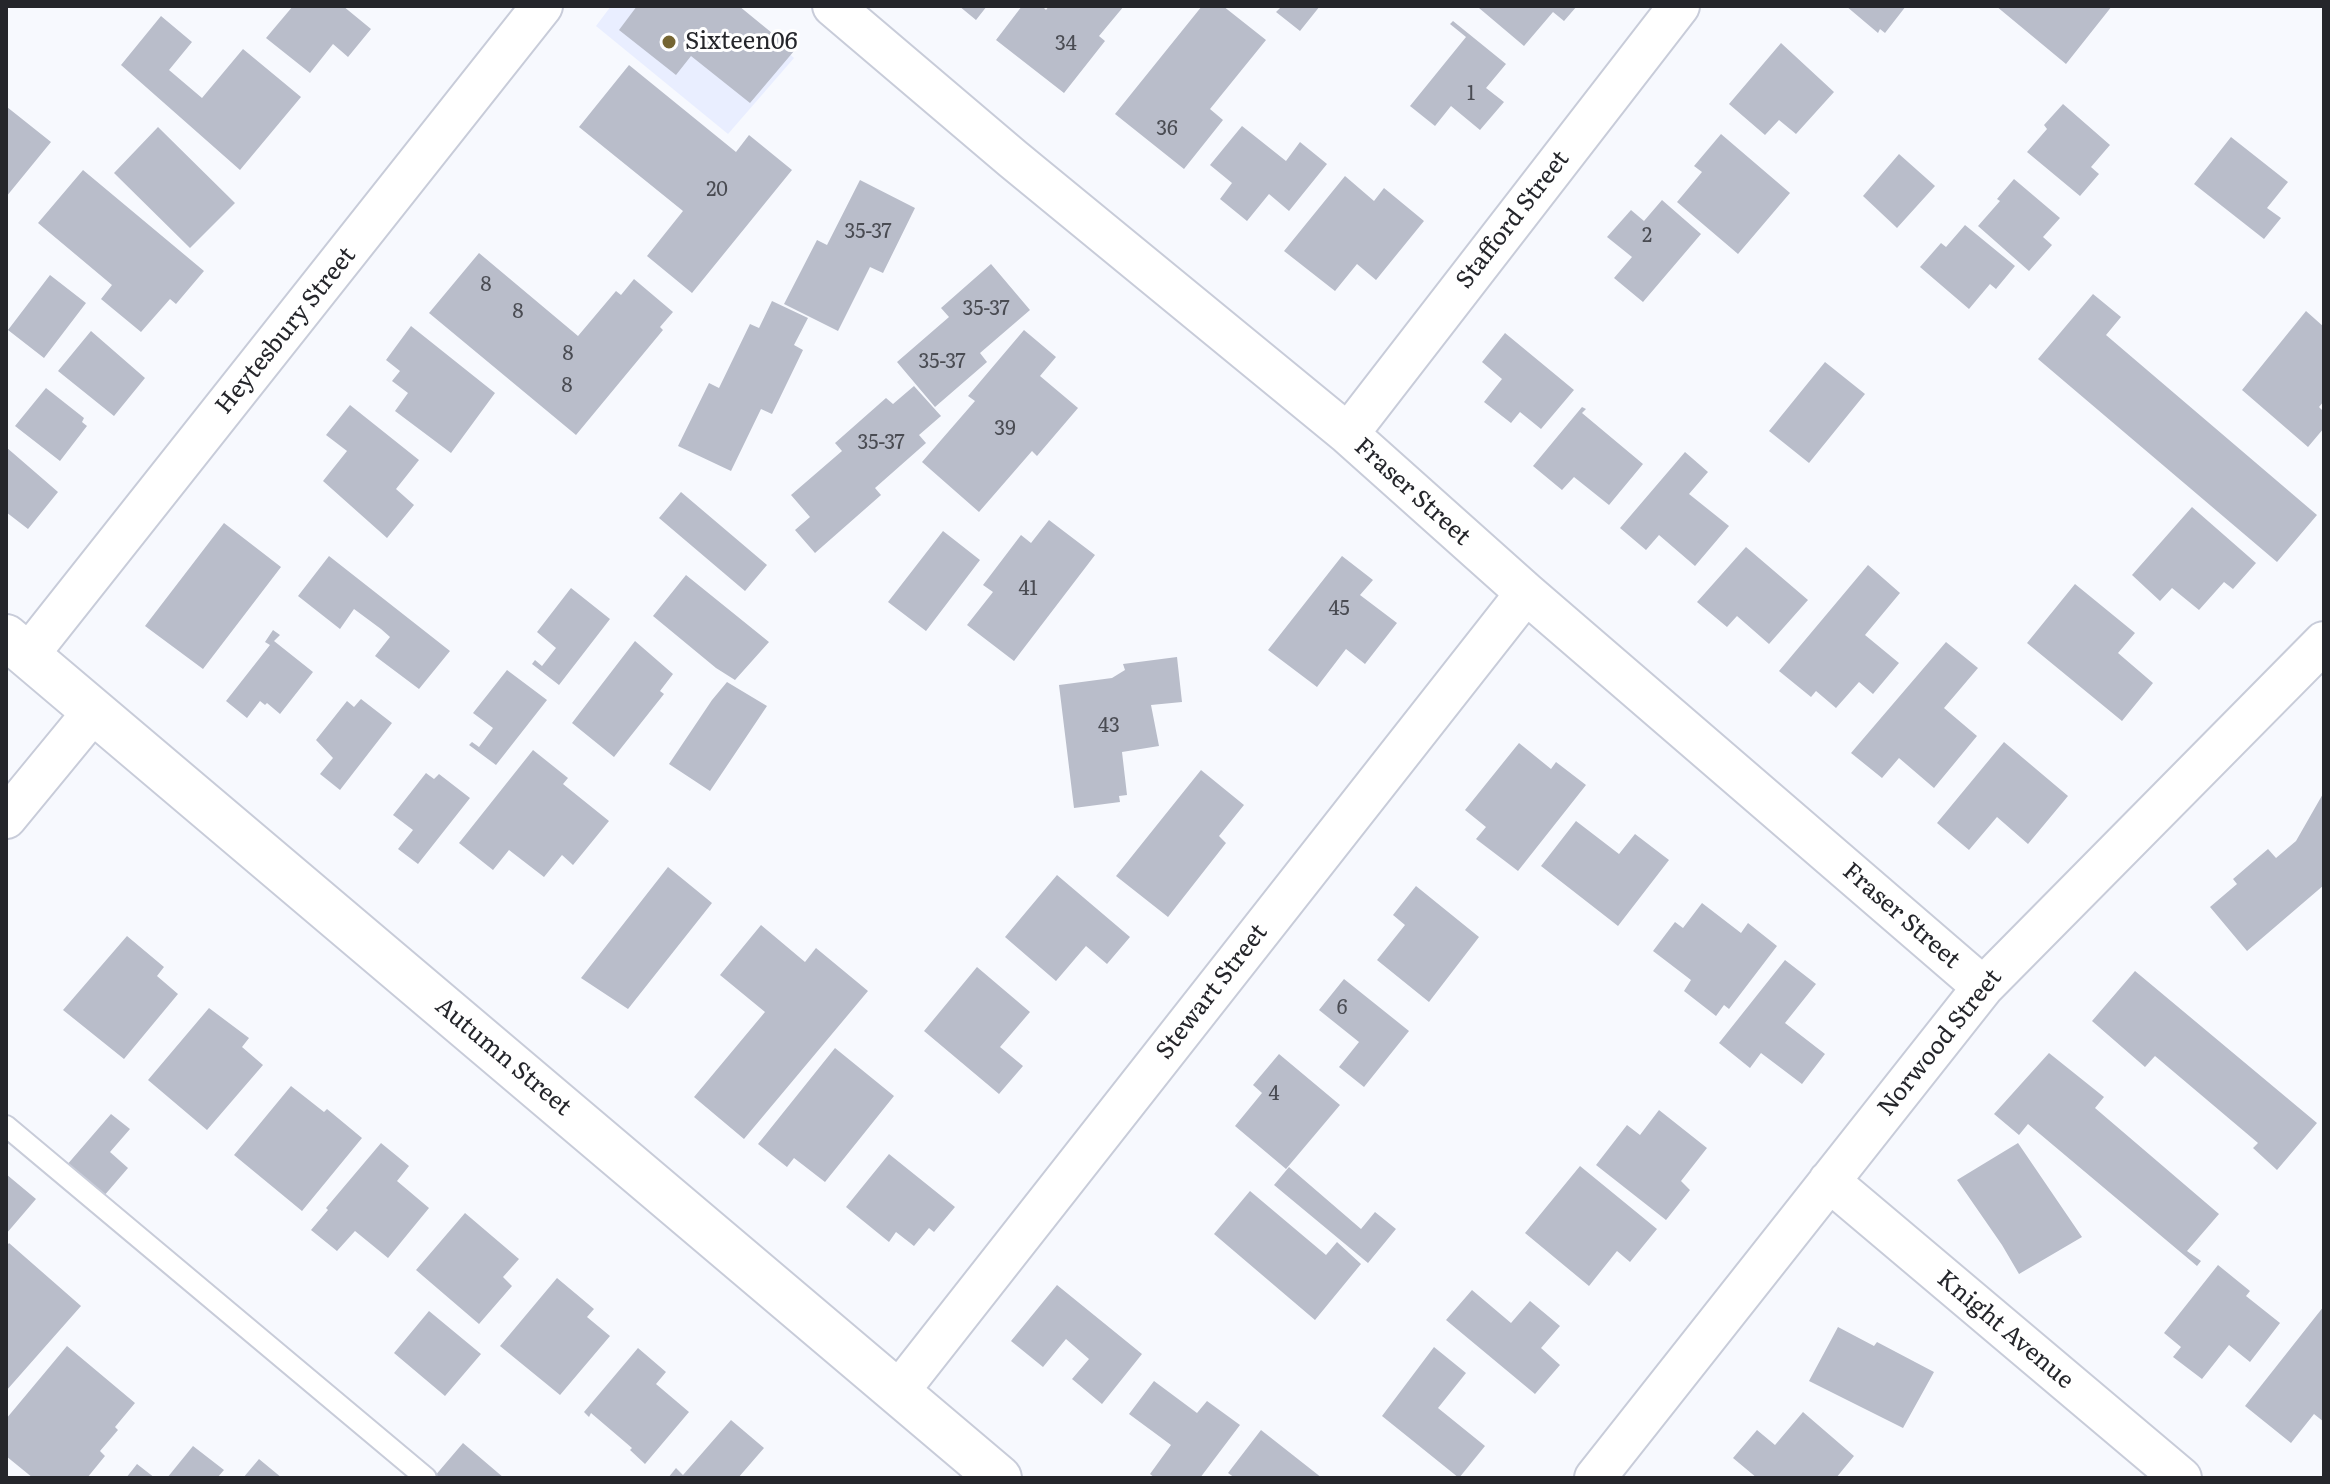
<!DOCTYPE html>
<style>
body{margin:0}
#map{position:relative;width:2330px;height:1484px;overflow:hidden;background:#f7f9fe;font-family:Literata,serif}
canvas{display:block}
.frame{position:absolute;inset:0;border:8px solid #25262b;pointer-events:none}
</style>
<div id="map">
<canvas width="2330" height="1484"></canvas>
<div class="frame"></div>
</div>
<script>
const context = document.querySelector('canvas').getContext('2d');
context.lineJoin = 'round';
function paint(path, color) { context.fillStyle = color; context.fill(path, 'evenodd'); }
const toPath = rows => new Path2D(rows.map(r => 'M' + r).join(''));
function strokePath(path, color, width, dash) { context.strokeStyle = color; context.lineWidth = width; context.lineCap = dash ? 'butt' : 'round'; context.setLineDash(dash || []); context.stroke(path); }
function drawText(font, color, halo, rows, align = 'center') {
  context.font = font + ' Literata,serif'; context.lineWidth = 6; context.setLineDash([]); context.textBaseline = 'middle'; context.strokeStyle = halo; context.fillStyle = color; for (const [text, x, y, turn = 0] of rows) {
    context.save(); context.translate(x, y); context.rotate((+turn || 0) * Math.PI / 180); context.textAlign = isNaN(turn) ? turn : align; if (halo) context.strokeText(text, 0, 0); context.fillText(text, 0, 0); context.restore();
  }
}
const built = toPath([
 [611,6,737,6,794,58,728,134,596,26]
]);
const building = toPath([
 [293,6,343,6,371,29,348,57,333,44,310,73,266,38],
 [637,6,739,6,794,51,750,103,691,56,676,75,619,30],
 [959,6,987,6,976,20],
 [1022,6,1042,6,1046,10,1049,6,1124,6,1099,36,1105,41,1064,93,996,40],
 [1202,6,1223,6,1266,40,1210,109,1223,120,1184,169,1115,114],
 [1282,6,1320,6,1300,31,1276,12],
 [1480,6,1577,6,1564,21,1553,12,1524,46,1479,8],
 [1846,6,1906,6,1885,33,1880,29,1878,33],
 [1996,6,2112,6,2066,64],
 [161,16,192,42,169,70,202,98,243,49,301,97,240,170,121,65],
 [1453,21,1506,64,1486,88,1504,102,1480,130,1451,106,1435,126,1410,106,1466,37,1450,24],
 [1781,43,1834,92,1796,134,1779,120,1765,135,1729,104],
 [629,65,736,152,749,135,792,170,692,293,647,256,683,211,579,127],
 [2063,104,2110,145,2091,167,2099,174,2080,196,2027,152,2047,129,2044,125],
 [7,107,51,142,6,197,6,109],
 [1242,126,1286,161,1300,142,1327,164,1289,211,1269,194,1247,221,1220,199,1232,183,1210,165],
 [158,127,235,203,190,248,114,173],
 [1721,134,1790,193,1738,254,1677,202,1702,172,1694,166],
 [2231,137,2288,182,2267,208,2281,218,2264,239,2194,184],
 [1899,154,1935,186,1897,228,1863,196],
 [83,170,204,271,176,304,170,299,141,332,101,299,112,285,38,223],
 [1345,176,1374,201,1384,188,1424,221,1376,280,1357,264,1335,291,1284,251],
 [2014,179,2060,218,2043,237,2052,245,2029,271,1978,226,2000,201,1997,199],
 [860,180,915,208,883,273,870,267,838,331,784,304,817,240,827,245],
 [1662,200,1701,234,1643,302,1614,278,1632,257,1607,237,1631,210,1644,221],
 [1965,225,2015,266,1996,289,1990,284,1969,309,1920,267,1941,243,1946,247],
 [479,253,578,336,616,291,621,295,634,279,673,312,660,327,663,330,576,435,429,313],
 [991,264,1030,310,980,353,987,362,935,407,897,362,949,317,941,308],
 [50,275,86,303,44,358,8,330],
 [2093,294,2121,317,2106,335,2317,515,2277,562,2038,359],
 [772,301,808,318,794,345,803,350,772,414,761,409,731,471,678,446,709,383,719,388,750,324,759,328],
 [2306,311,2324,327,2324,401,2319,407,2324,412,2324,428,2308,447,2242,390],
 [411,326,495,393,451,453,395,411,408,393,392,381,400,371,386,360],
 [1024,330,1056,357,1040,376,1078,408,1037,456,1032,451,979,512,922,462,975,401,968,396],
 [91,331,145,378,114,416,58,371],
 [1505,333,1574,390,1541,429,1520,412,1511,423,1484,402,1502,379,1482,362],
 [1825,362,1865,394,1809,463,1769,431],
 [914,386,941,416,919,435,926,443,875,488,881,495,815,553,795,530,810,517,791,495,842,451,835,443,886,398,893,404],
 [46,388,84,418,82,422,87,426,60,461,15,426],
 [350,405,419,460,396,489,414,505,387,538,323,481,347,451,326,435],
 [1582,407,1586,409,1582,413,1643,464,1609,505,1574,477,1562,490,1533,466],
 [6,447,58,492,28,529,6,512],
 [1685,452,1708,472,1689,494,1729,526,1695,566,1659,535,1646,550,1620,528],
 [681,492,767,565,745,591,659,518],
 [2192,507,2256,563,2233,589,2224,582,2199,610,2172,588,2160,601,2132,575],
 [1049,520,1095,555,1014,661,967,625,993,592,983,585,1021,535,1031,543],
 [224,523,281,567,203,669,145,626],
 [943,531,980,560,926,631,888,602],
 [1746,547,1808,600,1769,644,1737,616,1727,627,1697,602],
 [329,556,450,651,419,689,375,656,390,637,381,629,354,609,340,629,298,596],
 [1342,556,1373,580,1360,595,1397,623,1365,664,1346,649,1317,687,1268,650],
 [1868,565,1900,593,1865,635,1899,663,1873,694,1859,682,1836,708,1816,691,1811,697,1779,671],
 [686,575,769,642,735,680,716,668,653,616],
 [2075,584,2135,633,2118,653,2153,683,2122,721,2027,643],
 [571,588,610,619,559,685,532,664,535,660,542,666,556,648,537,632],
 [273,630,280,635,274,641,313,672,280,714,267,703,265,705,260,701,247,718,226,701,270,645,265,642],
 [635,641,673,674,660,691,664,694,614,757,572,723],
 [1946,642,1978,668,1944,708,1977,736,1934,788,1899,758,1882,778,1851,753],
 [1177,657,1182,702,1151,705,1159,746,1122,752,1127,795,1119,796,1120,802,1074,808,1059,685,1112,678,1125,670,1123,664],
 [507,670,547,700,496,765,469,745,472,742,479,747,493,728,473,713],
 [727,682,767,706,710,791,669,764,712,700],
 [361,699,392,723,340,790,320,774,333,758,316,740,347,701,354,707],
 [2004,742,2068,796,2028,844,1997,817,1969,850,1937,823],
 [1519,743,1551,769,1556,762,1586,785,1518,871,1476,839,1486,827,1465,810],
 [533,750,568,778,563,784,609,821,573,865,562,855,544,877,509,850,493,870,459,843],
 [1201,770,1244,805,1219,836,1226,843,1168,917,1116,876],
 [426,773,434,779,439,774,470,798,418,864,398,849,413,830,393,815],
 [2324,792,2324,885,2247,951,2210,907,2237,884,2233,879,2268,849,2276,858,2296,841],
 [1576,821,1619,854,1635,834,1669,860,1618,926,1541,866],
 [668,867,712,903,628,1009,581,978],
 [1057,875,1130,937,1107,964,1086,946,1056,981,1005,937],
 [1416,886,1479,937,1429,1002,1377,960,1405,925,1393,915],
 [1702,903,1741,933,1748,923,1777,946,1729,1009,1724,1005,1716,1016,1684,991,1691,980,1653,951,1675,922,1683,928],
 [761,925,805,962,816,948,868,991,744,1139,694,1097,765,1012,720,975],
 [127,936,164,967,157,976,178,994,124,1059,63,1010],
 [1785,960,1816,984,1785,1023,1825,1054,1802,1084,1761,1053,1750,1068,1719,1043],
 [977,967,1030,1012,1000,1047,1023,1066,999,1094,924,1031],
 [2135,971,2317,1123,2277,1170,2253,1148,2258,1143,2155,1056,2145,1067,2092,1021],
 [1344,979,1409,1031,1364,1087,1339,1067,1359,1042,1319,1010],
 [209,1008,249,1038,242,1047,263,1065,207,1130,148,1080],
 [835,1048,894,1096,825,1182,794,1158,787,1167,758,1144],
 [2049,1053,2104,1097,2095,1108,2219,1214,2187,1251,2201,1261,2197,1266,2028,1124,2019,1135,1994,1114],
 [1279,1054,1340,1105,1286,1169,1235,1126,1262,1093,1253,1085],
 [291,1086,324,1112,327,1109,362,1138,302,1211,234,1155],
 [1659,1110,1707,1148,1681,1181,1690,1190,1666,1220,1596,1165,1627,1125,1640,1135],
 [111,1114,130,1129,110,1152,128,1168,103,1197,66,1166],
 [381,1143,409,1166,397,1181,429,1208,388,1258,355,1231,337,1251,311,1230,328,1210,326,1208],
 [2018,1143,2082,1237,2019,1274,2002,1245,1957,1180],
 [889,1154,955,1207,934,1232,929,1228,914,1246,896,1232,889,1242,846,1207],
 [1580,1166,1657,1229,1630,1262,1617,1251,1589,1286,1525,1233],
 [1289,1167,1361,1229,1375,1212,1396,1229,1368,1263,1274,1185],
 [6,1174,36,1199,6,1234],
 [1250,1191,1326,1255,1337,1242,1361,1264,1315,1320,1214,1234],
 [465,1213,519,1259,503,1277,512,1286,479,1324,416,1270],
 [9,1243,81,1306,6,1391,6,1247],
 [2218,1265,2250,1291,2246,1296,2280,1323,2250,1362,2229,1345,2202,1379,2173,1357,2181,1347,2164,1333],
 [557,1278,594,1309,587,1317,610,1336,560,1395,500,1346],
 [1057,1285,1142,1354,1102,1404,1072,1379,1089,1359,1066,1339,1043,1367,1011,1341],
 [1472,1290,1511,1323,1530,1301,1560,1326,1541,1348,1560,1365,1535,1394,1446,1320],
 [2324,1306,2324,1422,2314,1414,2291,1443,2245,1406],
 [429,1311,481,1354,445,1396,394,1353],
 [1838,1327,1874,1346,1877,1342,1934,1372,1903,1428,1809,1381],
 [67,1346,135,1403,115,1427,118,1430,100,1451,105,1456,87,1478,33,1478,6,1456,6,1419],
 [1434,1347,1466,1373,1438,1408,1485,1446,1459,1478,1382,1416],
 [638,1348,666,1372,656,1384,689,1412,645,1464,630,1450,632,1448,591,1413,589,1417,584,1412],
 [1154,1381,1197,1413,1207,1401,1240,1425,1200,1478,1155,1478,1150,1474,1171,1445,1129,1414],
 [1803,1412,1854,1456,1836,1478,1757,1478,1733,1458,1757,1430,1775,1445],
 [731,1420,764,1448,738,1478,668,1478,676,1468,683,1475],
 [1261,1430,1322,1478,1235,1478,1228,1473],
 [463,1443,504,1478,434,1477],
 [193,1446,224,1470,217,1478,167,1478],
 [259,1459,282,1478,243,1478],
 [137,1464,155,1478,126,1478]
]);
const lane = toPath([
 [6,1126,426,1478]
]);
const street = toPath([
 [833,6,1013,159,1348,434,1526,593,1983,987],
 [1348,434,1679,6],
 [28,655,542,6],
 [6,818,94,711],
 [1829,1181,2181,1478],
 [898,1392,1526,593],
 [1595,1478,1983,987,2324,642]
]);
const secondary = toPath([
 [6,637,999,1478]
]);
const markers = [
 [669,42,8,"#756532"]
];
const numberNames = [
 ["34",1066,44],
 ["1",1471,94],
 ["36",1167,129],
 ["20",717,190],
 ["35-37",868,232],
 ["2",1647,236],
 ["8",486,285],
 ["35-37",986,309],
 ["8",518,312],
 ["8",568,354],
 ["35-37",942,362],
 ["8",567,386],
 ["39",1005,429],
 ["35-37",881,443],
 ["41",1028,589],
 ["45",1339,609],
 ["43",1109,726],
 ["6",1342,1008],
 ["4",1274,1094]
];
const poiNames = [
 ["Sixteen06",685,42]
];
const streetNames = [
 ["Stafford Street",1513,220,-52],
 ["Heytesbury Street",286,331,-51],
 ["Fraser Street",1412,492,42],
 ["Fraser Street",1901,916,41],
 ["Stewart Street",1212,992,-52],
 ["Norwood Street",1940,1043,-51],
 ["Autumn Street",503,1057,40],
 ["Knight Avenue",2005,1330,40]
];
paint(built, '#e9eeff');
paint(building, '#b9bdca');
strokePath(lane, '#c8ccd9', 24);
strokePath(street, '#c8ccd9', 44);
strokePath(secondary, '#c8ccd9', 48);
strokePath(lane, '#fff', 20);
strokePath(street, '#fff', 40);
strokePath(secondary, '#fff', 44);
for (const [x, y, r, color] of markers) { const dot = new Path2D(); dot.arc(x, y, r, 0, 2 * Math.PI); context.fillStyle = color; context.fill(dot); strokePath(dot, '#fff', 3); }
drawText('20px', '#4a4c53', null, numberNames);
drawText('24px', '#25262b', '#fff', poiNames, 'left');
drawText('24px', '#25262b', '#fff', streetNames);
</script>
